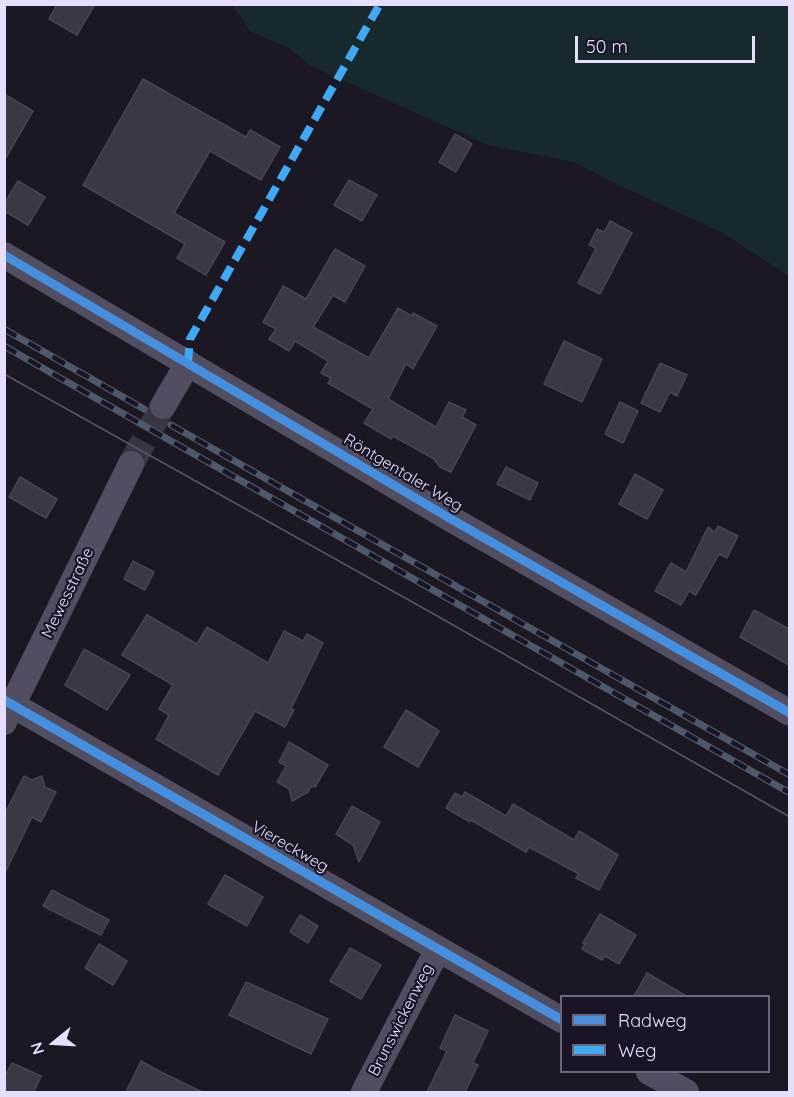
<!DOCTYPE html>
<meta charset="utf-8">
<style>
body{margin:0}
#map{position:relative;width:794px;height:1097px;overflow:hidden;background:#1b1823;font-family:Quicksand,sans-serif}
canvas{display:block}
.frame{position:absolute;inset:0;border:6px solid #e6defa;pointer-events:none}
.legend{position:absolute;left:560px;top:995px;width:210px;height:78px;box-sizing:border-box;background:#1a1427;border:2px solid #6c657b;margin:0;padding:8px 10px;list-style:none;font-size:18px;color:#e6defa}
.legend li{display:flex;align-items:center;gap:12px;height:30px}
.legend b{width:30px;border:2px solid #6c657b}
.north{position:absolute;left:24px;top:1013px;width:60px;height:60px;-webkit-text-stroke:4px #1a1427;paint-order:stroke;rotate:252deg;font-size:16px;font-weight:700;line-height:24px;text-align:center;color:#e6defa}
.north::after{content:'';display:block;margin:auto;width:21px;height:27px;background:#e6defa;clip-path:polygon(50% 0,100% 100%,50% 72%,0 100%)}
.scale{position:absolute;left:575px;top:36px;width:180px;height:27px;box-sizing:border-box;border:3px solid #e6defa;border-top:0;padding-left:8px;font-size:18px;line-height:21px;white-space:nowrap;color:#e6defa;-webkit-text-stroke:4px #1a1427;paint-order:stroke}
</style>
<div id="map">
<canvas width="794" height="1097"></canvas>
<div class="frame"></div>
<ul class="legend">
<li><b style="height:8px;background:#468fdf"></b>Radweg</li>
<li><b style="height:8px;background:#3fa9f5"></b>Weg</li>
</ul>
<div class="north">N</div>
<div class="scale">50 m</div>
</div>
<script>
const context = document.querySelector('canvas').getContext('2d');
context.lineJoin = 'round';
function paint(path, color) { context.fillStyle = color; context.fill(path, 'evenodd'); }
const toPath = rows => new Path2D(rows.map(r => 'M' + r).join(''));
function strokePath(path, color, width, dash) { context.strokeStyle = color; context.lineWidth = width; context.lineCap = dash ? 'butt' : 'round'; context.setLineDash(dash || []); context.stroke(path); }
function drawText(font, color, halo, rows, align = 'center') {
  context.font = font + ' Quicksand,sans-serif'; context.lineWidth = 4.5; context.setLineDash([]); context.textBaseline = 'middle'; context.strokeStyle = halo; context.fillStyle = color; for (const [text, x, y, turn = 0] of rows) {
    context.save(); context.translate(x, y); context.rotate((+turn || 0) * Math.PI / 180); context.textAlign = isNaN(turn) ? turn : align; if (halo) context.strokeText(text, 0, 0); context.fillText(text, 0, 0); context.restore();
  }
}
const green = toPath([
 [232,5,789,5,789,276,721,232,614,183,574,162,488,145,311,66,289,48,250,31]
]);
const building = toPath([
 [57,4,95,4,77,35,49,19,57,4],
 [143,79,246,137,250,130,280,147,261,180,210,151,185,194,174,213,225,242,206,275,177,258,185,244,83,185,143,79],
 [4,94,33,111,4,161,4,94],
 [455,134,472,144,456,172,439,162,455,134],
 [349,180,377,195,362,221,334,205,349,180],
 [18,181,45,197,28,225,4,211,4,204,18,181],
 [610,221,632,233,600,294,578,283,596,248,589,245,597,229,604,232,610,221],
 [335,249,365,266,345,302,333,295,313,327,369,358,398,308,412,316,413,313,437,326,413,369,406,364,388,399,436,427,449,402,466,410,462,417,476,425,451,472,440,467,434,459,393,436,391,439,364,423,373,409,328,383,331,378,321,373,328,361,295,341,289,351,269,339,276,329,263,322,283,286,306,299,335,249],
 [564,341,602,359,582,402,544,384,564,341],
 [660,363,687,375,677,396,670,392,660,412,641,403,660,363],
 [620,402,638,411,623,443,605,434,620,402],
 [506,467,538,483,530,500,497,484,506,467],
 [635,474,663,490,647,519,619,504,635,474],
 [20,477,57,499,46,518,9,497,20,477],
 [718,526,738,536,727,558,719,554,696,595,689,591,681,605,655,591,671,563,686,572,708,527,715,532,718,526],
 [133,561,154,572,145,590,124,579,133,561],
 [754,610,789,629,789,665,740,637,754,610],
 [147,615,197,644,207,627,268,663,284,631,303,641,307,634,323,643,291,709,294,710,285,727,255,711,218,775,156,739,169,715,159,709,173,685,122,655,147,615],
 [84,649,130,675,107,710,65,685,84,649],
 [406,710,439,731,418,767,384,747,406,710],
 [289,742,328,765,315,787,311,786,308,792,292,801,289,789,277,782,286,766,279,762,289,742],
 [24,776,32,780,42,776,45,787,56,792,41,822,32,817,4,875,4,815,24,776],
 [465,792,506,816,513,804,574,840,579,831,618,855,599,890,576,878,579,874,529,847,526,852,471,820,470,822,446,808,455,793,462,797,465,792],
 [352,806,380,822,359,862,353,845,336,834,352,806],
 [225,875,263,897,247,926,208,904,225,875],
 [52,890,109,920,101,935,43,906,52,890],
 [600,914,636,935,619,964,605,956,602,960,582,949,585,944,583,943,600,914],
 [300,915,318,926,308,943,290,932,300,915],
 [99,944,127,961,113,985,85,968,99,944],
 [350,948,381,965,361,999,330,981,350,948],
 [647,973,686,996,634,996,647,973],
 [246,982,328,1019,311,1054,229,1015,246,982],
 [455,1015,488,1031,473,1063,478,1065,465,1092,427,1092,447,1051,440,1048,455,1015],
 [141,1061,159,1071,202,1092,126,1092,141,1061],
 [12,1063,41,1076,34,1092,4,1092,4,1077,12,1063]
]);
const minorTunnel = toPath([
 [131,464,163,406]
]);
const minor = toPath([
 [4,255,451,519,790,713],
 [163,406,188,363],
 [4,700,562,1020],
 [4,722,131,464],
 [649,1072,686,1092],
 [364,1092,438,949]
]);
const tram = toPath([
 [4,374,432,613,790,817]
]);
const rail = toPath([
 [4,329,144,409],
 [4,346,790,793],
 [171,425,790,775]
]);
const quiet = toPath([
 [188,363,190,339,380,4]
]);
const cycleway = toPath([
 [4,255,451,519,790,713],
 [4,700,562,1020]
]);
const streetNames = [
 ["Röntgentaler Weg",403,473,31],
 ["Mewesstraße",68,593,-64],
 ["Viereckweg",290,847,30],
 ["Brunswickenweg",401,1020,-63]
];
paint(green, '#18292e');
paint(building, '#3b3744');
strokePath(building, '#494454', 1.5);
strokePath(minorTunnel, '#393643', 26, [26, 13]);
strokePath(minor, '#524e61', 26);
strokePath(tram, '#4d596a', 1.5);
strokePath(rail, '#4d596a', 7);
strokePath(rail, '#1a1427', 4.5, [14]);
strokePath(quiet, '#3fa9f5', 8, [15, 8]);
strokePath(cycleway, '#468fdf', 9);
drawText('16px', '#e6defa', '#1a1427', streetNames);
</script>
